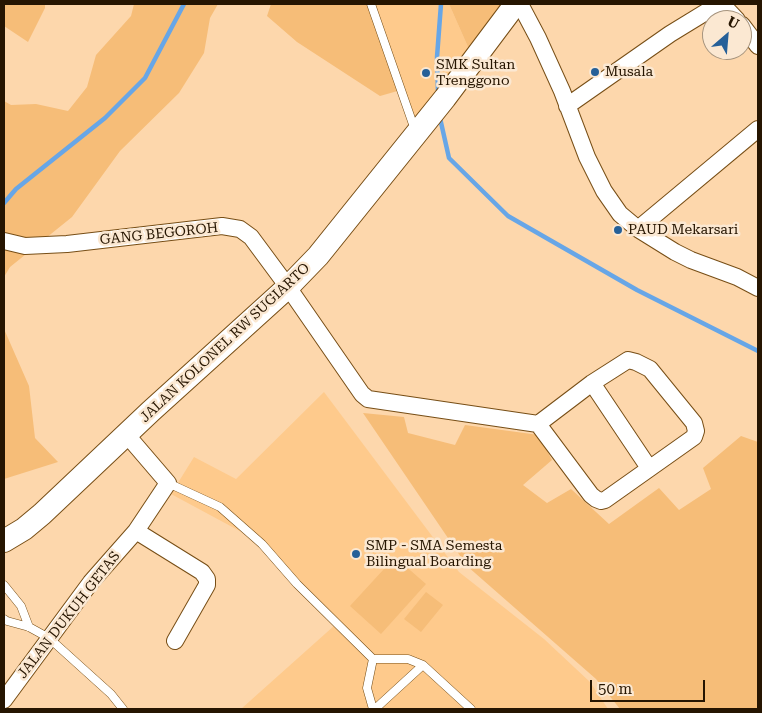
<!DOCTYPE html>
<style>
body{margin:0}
#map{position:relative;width:762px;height:713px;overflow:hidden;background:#fdd7ac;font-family:"Roboto Serif",serif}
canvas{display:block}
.frame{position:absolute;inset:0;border:5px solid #261501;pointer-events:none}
.north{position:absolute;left:702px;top:10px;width:50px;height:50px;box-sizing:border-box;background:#fbe8d2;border:1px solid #a6947e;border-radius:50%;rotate:27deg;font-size:14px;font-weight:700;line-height:20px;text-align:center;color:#261501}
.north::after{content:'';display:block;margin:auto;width:18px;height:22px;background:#266098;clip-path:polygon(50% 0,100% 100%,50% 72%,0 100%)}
.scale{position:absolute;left:590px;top:680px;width:115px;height:22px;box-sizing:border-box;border:2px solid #261501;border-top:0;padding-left:6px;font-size:15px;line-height:18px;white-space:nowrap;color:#261501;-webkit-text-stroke:4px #fbe8d2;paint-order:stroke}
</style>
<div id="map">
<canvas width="762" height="713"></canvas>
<div class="frame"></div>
<div class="north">U</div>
<div class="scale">50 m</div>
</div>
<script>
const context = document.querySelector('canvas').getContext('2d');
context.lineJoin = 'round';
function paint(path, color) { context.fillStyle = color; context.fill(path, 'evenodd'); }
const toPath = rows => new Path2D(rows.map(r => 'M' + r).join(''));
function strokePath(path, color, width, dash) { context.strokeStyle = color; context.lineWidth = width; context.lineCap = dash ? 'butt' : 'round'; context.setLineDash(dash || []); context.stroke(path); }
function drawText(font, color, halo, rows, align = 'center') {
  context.font = font + ' "Roboto Serif",serif'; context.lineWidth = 5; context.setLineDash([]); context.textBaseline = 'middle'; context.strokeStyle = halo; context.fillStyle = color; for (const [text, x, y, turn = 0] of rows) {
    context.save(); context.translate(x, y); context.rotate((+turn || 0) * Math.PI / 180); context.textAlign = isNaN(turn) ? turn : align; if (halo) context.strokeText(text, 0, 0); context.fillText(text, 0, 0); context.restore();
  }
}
const built = toPath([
 [370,4,449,4,472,56,415,125],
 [324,392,459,572,544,639,590,682,608,709,241,709,335,625,249,536,171,494,194,457,236,479]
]);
const green = toPath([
 [4,4,45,4,45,8,28,42,4,26],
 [134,4,218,4,210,18,204,53,179,93,120,151,72,217,10,267,4,277,4,101,11,105,36,104,68,111,87,87,96,55,131,16],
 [271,4,370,4,401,90,380,96,297,42,267,16],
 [449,4,501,4,472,56],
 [4,329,29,386,35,438,58,462,4,479],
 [363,413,404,417,408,433,455,445,465,425,539,435,552,460,523,485,547,503,571,489,609,524,659,488,679,510,711,489,703,468,741,436,758,442,758,709,620,709,596,679,467,566],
 [395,557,426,584,381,634,350,606],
 [426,592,443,605,421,632,404,619]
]);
const stream = toPath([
 [438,92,437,57,441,4],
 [440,118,449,158,508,216,637,290,758,351],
 [4,203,16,189,105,118,145,78,184,4]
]);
const lane = toPath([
 [371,4,415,130],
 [168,483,220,507,262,544,297,584,373,659,367,688,373,709],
 [4,585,21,606,29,627],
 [4,619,7,621,29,627,49,638,111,694,123,709],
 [373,659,408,659,423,665,471,709],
 [375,709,423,665]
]);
const street = toPath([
 [520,4,538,38,562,91,587,157,604,191,620,214,638,229,675,252,691,260,737,277,758,288],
 [722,4,737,20],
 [742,25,758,46],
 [567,106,670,34,719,4],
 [638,229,758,129],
 [4,241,25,246,67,244,222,226,240,229,251,237,288,287,362,394,368,399,538,424,592,383,628,360,636,362,650,369,694,423,696,431,694,437,605,500,601,501,596,499,591,495,538,424],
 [592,383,649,468],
 [136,531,202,572,207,579,207,585,175,641],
 [4,700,91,582,136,531,168,483,126,434]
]);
const secondary = toPath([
 [4,541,24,529,42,514,151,411,288,287,318,256,445,98,511,10,514,4]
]);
const markers = [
 [595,72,5,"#266098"],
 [426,73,5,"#266098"],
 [618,230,5,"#266098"],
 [356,554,5,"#266098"]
];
const poiNames = [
 ["SMK Sultan",436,65],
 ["Trenggono",436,81],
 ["Musala",605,72],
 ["PAUD Mekarsari",628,230],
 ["SMP - SMA Semesta",366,546],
 ["Bilingual Boarding",366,562]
];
const streetNames = [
 ["GANG BEGOROH",159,234,-6],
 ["JALAN KOLONEL RW SUGIARTO",225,343,-43],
 ["JALAN DUKUH GETAS",69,615,-52]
];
paint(built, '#feca8c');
paint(green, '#f6bd78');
strokePath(stream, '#67a6e7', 4.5);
strokePath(lane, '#774e16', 9);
strokePath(street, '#774e16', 18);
strokePath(secondary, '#774e16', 24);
strokePath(lane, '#fff', 8);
strokePath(street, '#fff', 16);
strokePath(secondary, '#fff', 22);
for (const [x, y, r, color] of markers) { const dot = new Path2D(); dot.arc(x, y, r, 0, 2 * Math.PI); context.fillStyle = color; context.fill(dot); strokePath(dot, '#fbe8d2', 2); }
drawText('14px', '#261501', '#fbe8d2', poiNames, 'left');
drawText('14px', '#261501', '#fbe8d2', streetNames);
</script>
